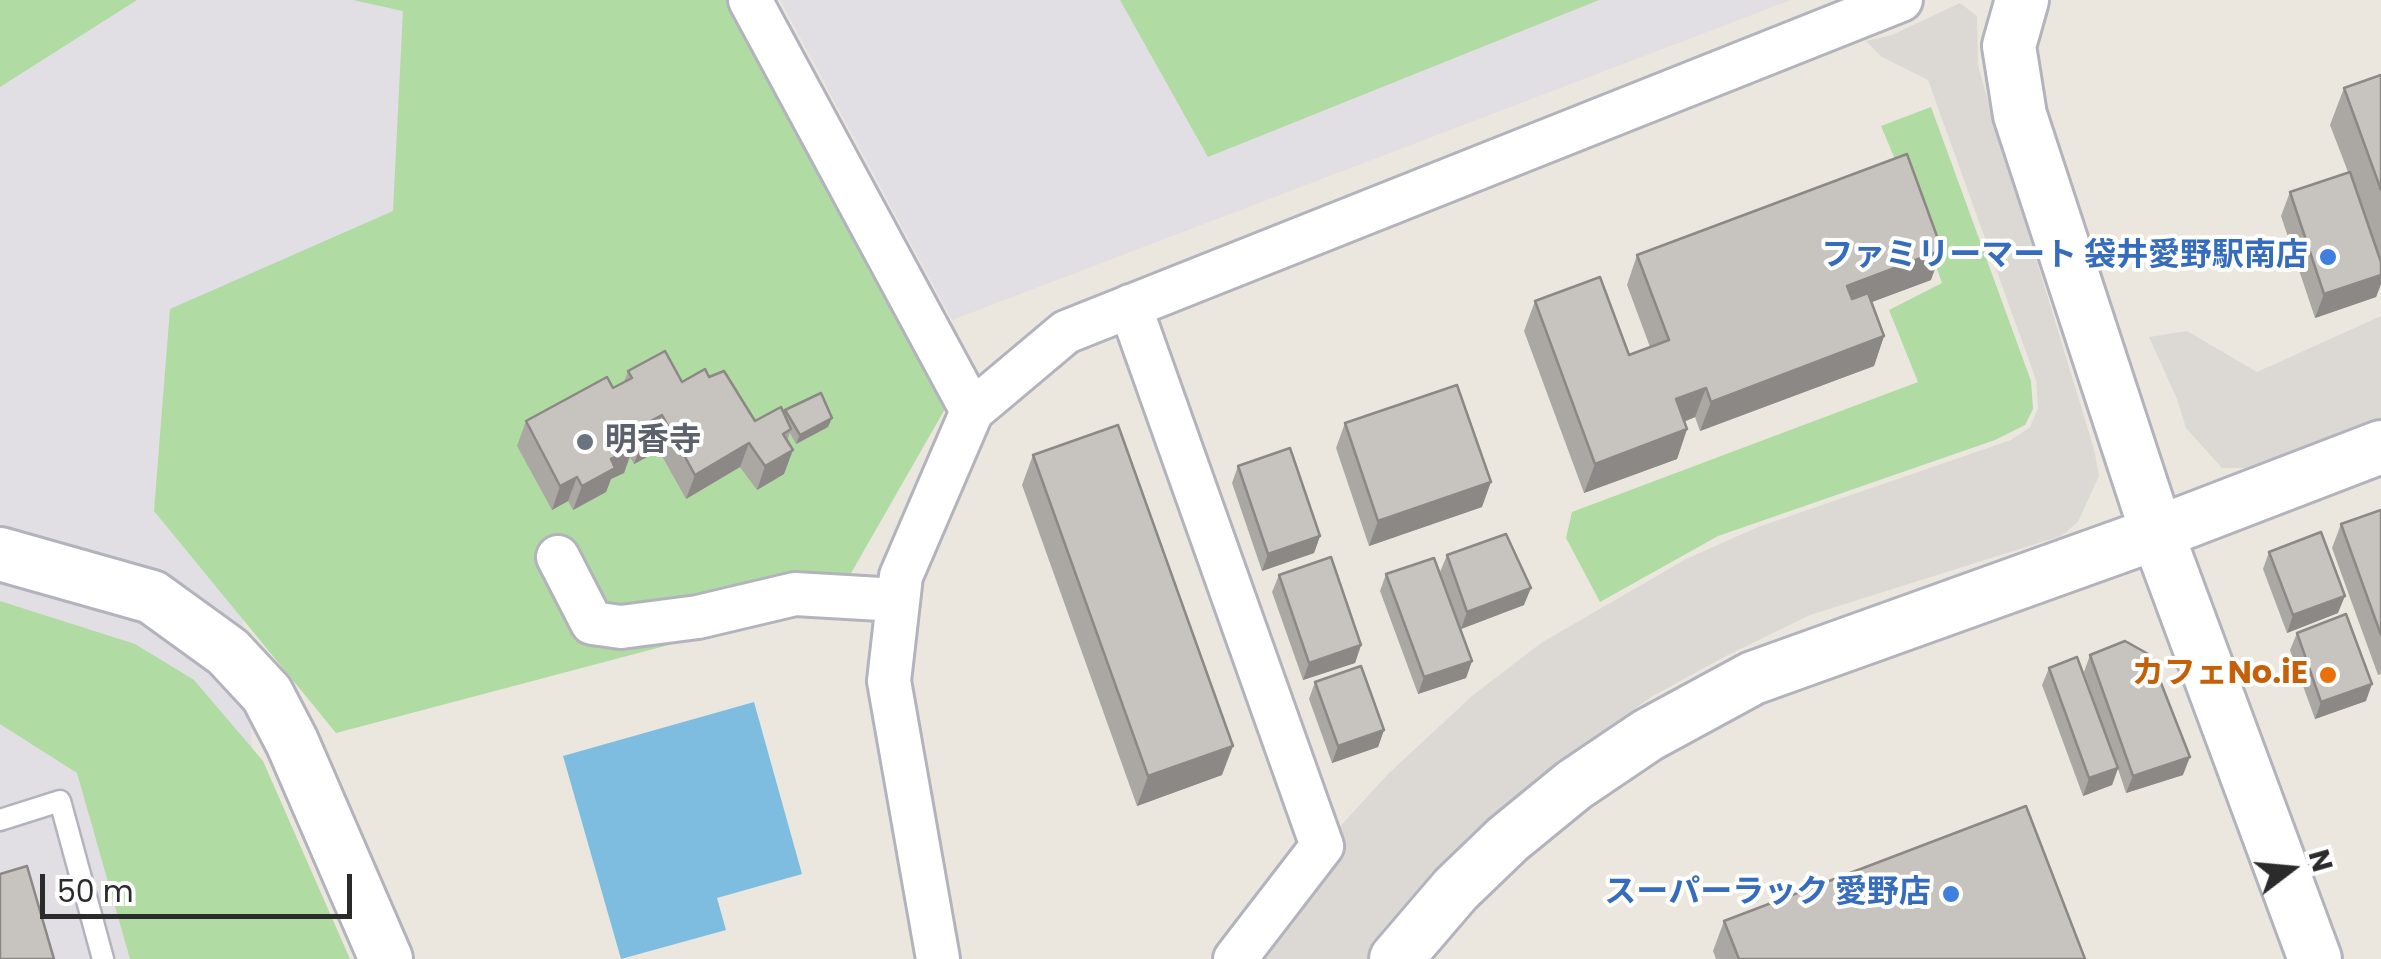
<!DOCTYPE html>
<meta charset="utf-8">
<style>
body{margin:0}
#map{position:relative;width:2381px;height:959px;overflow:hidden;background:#ebe7df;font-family:Poppins,sans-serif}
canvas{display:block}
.north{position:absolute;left:2241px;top:819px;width:100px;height:100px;-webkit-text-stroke:8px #fff;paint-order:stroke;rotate:74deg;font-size:28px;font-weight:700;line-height:40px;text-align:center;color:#2b2b2b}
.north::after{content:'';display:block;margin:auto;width:35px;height:45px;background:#2b2b2b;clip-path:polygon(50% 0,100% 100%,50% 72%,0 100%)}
.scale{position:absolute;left:40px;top:874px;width:312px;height:45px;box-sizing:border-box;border:5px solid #2b2b2b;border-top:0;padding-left:12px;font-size:30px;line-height:35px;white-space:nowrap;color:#2b2b2b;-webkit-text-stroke:8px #fff;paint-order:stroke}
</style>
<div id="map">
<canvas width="2381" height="959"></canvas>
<div class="north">N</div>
<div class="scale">50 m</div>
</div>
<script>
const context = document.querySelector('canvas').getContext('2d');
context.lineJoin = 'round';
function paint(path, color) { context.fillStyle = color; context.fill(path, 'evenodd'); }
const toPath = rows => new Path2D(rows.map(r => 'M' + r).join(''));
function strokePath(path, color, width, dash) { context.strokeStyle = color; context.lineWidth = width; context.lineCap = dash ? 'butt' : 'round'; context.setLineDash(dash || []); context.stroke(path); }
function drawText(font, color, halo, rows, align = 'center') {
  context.font = font + ' Poppins,"Noto Sans JP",sans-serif'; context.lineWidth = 8; context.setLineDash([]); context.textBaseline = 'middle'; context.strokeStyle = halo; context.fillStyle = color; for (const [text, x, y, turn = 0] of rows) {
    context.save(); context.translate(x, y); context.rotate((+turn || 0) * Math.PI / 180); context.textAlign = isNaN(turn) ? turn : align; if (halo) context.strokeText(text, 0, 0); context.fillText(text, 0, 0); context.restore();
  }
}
const industrial = toPath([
 [0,0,461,0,449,304,222,334,254,770,334,959,0,959],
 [780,0,1791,0,952,320]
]);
const green = toPath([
 [0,0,137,0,0,87],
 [353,0,742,0,957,388,850,575,801,610,336,733,154,511,170,309,393,211,403,11],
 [1120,0,1599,0,1208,157],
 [1931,107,2031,381,2033,409,2025,425,1995,440,1718,536,1600,602,1566,538,1572,512,1918,382,1889,310,1942,283,1913,202,1881,126],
 [0,601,135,644,194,680,263,761,350,959,130,959,77,773,0,724]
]);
const plaza = toPath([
 [1960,3,1977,16,1978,64,1985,91,2094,449,2099,476,2078,522,2061,536,1810,615,1724,657,1651,697,1553,768,1402,915,1368,959,1230,959,1322,846,1388,774,1472,696,1541,643,1686,559,1758,527,2011,440,2030,427,2038,408,2036,380,1928,80,1882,57,1866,41,1892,35],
 [2381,316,2381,423,2266,468,2222,468,2186,428,2177,399,2149,337,2187,331,2257,372]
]);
const water = toPath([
 [754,702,802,874,717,898,726,930,621,959,563,756]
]);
const service = toPath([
 [0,820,60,801,103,959]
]);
const minor = toPath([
 [750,0,972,411],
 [1130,306,1322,846,1235,959],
 [558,557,592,623,621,627,698,617,795,594,898,600],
 [938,959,889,681,901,576,972,411,1066,332,1901,0]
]);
const tertiary = toPath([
 [2022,0,2009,46,2020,115,2157,533,2315,959],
 [0,554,152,597,228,652,267,694,292,742,386,959],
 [1396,959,1456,889,1508,839,1574,785,1648,735,1753,678,2157,533,2381,447]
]);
const wall = toPath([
 [2381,75,2381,284,2376,297,2315,318,2281,216,2290,192,2348,172,2330,125,2344,88],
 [1637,255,1931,280,1872,302,1884,336,1874,366,1700,431,1695,417,1684,422,1687,429,1677,459,1584,493,1524,331,1535,301,1629,355,1650,347,1627,285],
 [628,371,682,382,709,377,755,421,784,414,785,410,828,427,796,444,790,433,787,441,784,474,757,490,740,467,686,499,653,440,647,457,634,464,630,457,624,473,611,479,606,492,573,510,568,501,552,510,517,446,526,421,613,388,624,382],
 [1345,423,1482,507,1369,546,1336,448],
 [1033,455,1222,775,1137,806,1022,485],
 [1238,466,1320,536,1314,553,1262,571,1232,483],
 [2381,510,2381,674,2378,675,2332,548,2341,524],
 [2269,552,2338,613,2287,633,2263,569],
 [1447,555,1524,605,1461,629,1440,572],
 [1386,574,1472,661,1466,678,1418,694,1380,591],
 [1279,575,1361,645,1355,663,1303,680,1272,592],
 [2297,633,2366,701,2315,719,2290,650],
 [2090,655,2183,775,2126,793,2118,769,2112,785,2083,796,2042,685,2049,668,2107,738,2084,672],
 [1315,682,1384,730,1378,747,1332,763,1309,699],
 [1724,921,2085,959,1716,959,1713,951]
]);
const shadedWall = toPath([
 [1942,250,1931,280,1837,315,1847,286],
 [2381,275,2381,284,2376,297,2315,318,2324,294],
 [1884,336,1874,366,1700,431,1711,402],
 [1706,388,1695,417,1665,429,1676,399],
 [662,415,647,457,634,464,649,422],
 [832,418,828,427,796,444,800,435],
 [636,429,628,451,632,449,624,473,611,479,606,492,573,510,582,486,611,459,625,433],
 [1687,429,1677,459,1584,493,1595,464],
 [749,443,740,467,686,499,695,475],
 [793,450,784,474,757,490,765,466],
 [577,477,568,501,552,510,560,486],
 [1491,482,1482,507,1369,546,1378,521],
 [1320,536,1314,553,1262,571,1268,554],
 [1531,588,1524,605,1461,629,1467,612],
 [2345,596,2338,613,2287,633,2293,615],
 [1361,645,1355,663,1303,680,1309,663],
 [1472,661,1466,678,1418,694,1424,677],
 [2372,684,2366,701,2315,719,2321,702],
 [1384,730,1378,747,1332,763,1338,746],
 [1233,746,1222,775,1137,806,1148,776],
 [2190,757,2183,775,2126,793,2133,776],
 [2118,768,2112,785,2083,796,2089,778]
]);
const building = toPath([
 [2381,75,2381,190,2344,88,2381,75],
 [1907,154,1942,250,1847,286,1852,299,1868,293,1884,336,1711,402,1706,388,1676,399,1687,429,1595,464,1535,301,1600,277,1629,355,1669,340,1637,255,1907,154],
 [2350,172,2381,262,2381,275,2324,294,2290,192,2350,172],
 [665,351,682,382,705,369,709,377,724,371,755,421,781,407,791,429,783,434,793,450,765,466,749,443,695,475,662,415,649,422,656,433,643,440,636,429,625,433,632,449,611,459,615,468,582,486,577,477,560,486,526,421,607,377,613,388,632,378,628,371,665,351],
 [1457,385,1491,482,1378,521,1345,423,1457,385],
 [821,393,832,418,800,435,785,410,821,393],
 [1118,425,1233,746,1148,776,1033,455,1118,425],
 [1290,448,1320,536,1268,554,1238,466,1290,448],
 [2381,510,2381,635,2341,524,2381,510],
 [2321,532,2345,596,2293,615,2269,552,2321,532],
 [1506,534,1531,588,1467,612,1447,555,1506,534],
 [1331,557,1361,645,1309,663,1279,575,1331,557],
 [1434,558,1472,661,1424,677,1386,574,1434,558],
 [2346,614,2372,684,2321,702,2297,633,2346,614],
 [2125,641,2150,655,2190,757,2133,776,2090,655,2125,641],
 [2077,657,2118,768,2089,778,2049,668,2077,657],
 [1361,666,1384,730,1338,746,1315,682,1361,666],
 [2026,806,2085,959,1739,959,1724,921,2026,806],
 [27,866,54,959,0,959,0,874,27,866]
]);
const markers = [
 [2328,257,10,"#3f7fe0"],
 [585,442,10,"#6b7280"],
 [2328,675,10,"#e8710a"],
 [1951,894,10,"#3f7fe0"]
];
const shopNames = [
 ["ファミリーマート 袋井愛野駅南店",2308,257],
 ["スーパーラック 愛野店",1931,894]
];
const worshipNames = [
 ["明香寺",605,442]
];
const foodNames = [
 ["カフェNo.iE",2308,675]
];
paint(industrial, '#e1dee4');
paint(green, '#b0dba2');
paint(plaza, '#dcd9d5');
paint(water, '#7ebde0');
strokePath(service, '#b2b3bd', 25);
strokePath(minor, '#b2b3bd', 48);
strokePath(tertiary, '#b2b3bd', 58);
strokePath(service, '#fff', 20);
strokePath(minor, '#fff', 42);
strokePath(tertiary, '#fff', 52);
paint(wall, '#aba8a3');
paint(shadedWall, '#8b8885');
paint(building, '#c7c3be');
strokePath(building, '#8b8885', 2.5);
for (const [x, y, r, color] of markers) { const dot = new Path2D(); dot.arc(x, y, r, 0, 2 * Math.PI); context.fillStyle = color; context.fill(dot); strokePath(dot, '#fff', 4); }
drawText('bold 32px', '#366cbe', '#fff', shopNames, 'right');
drawText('bold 32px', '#5b616d', '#fff', worshipNames, 'left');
drawText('bold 32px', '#c56008', '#fff', foodNames, 'right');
</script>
